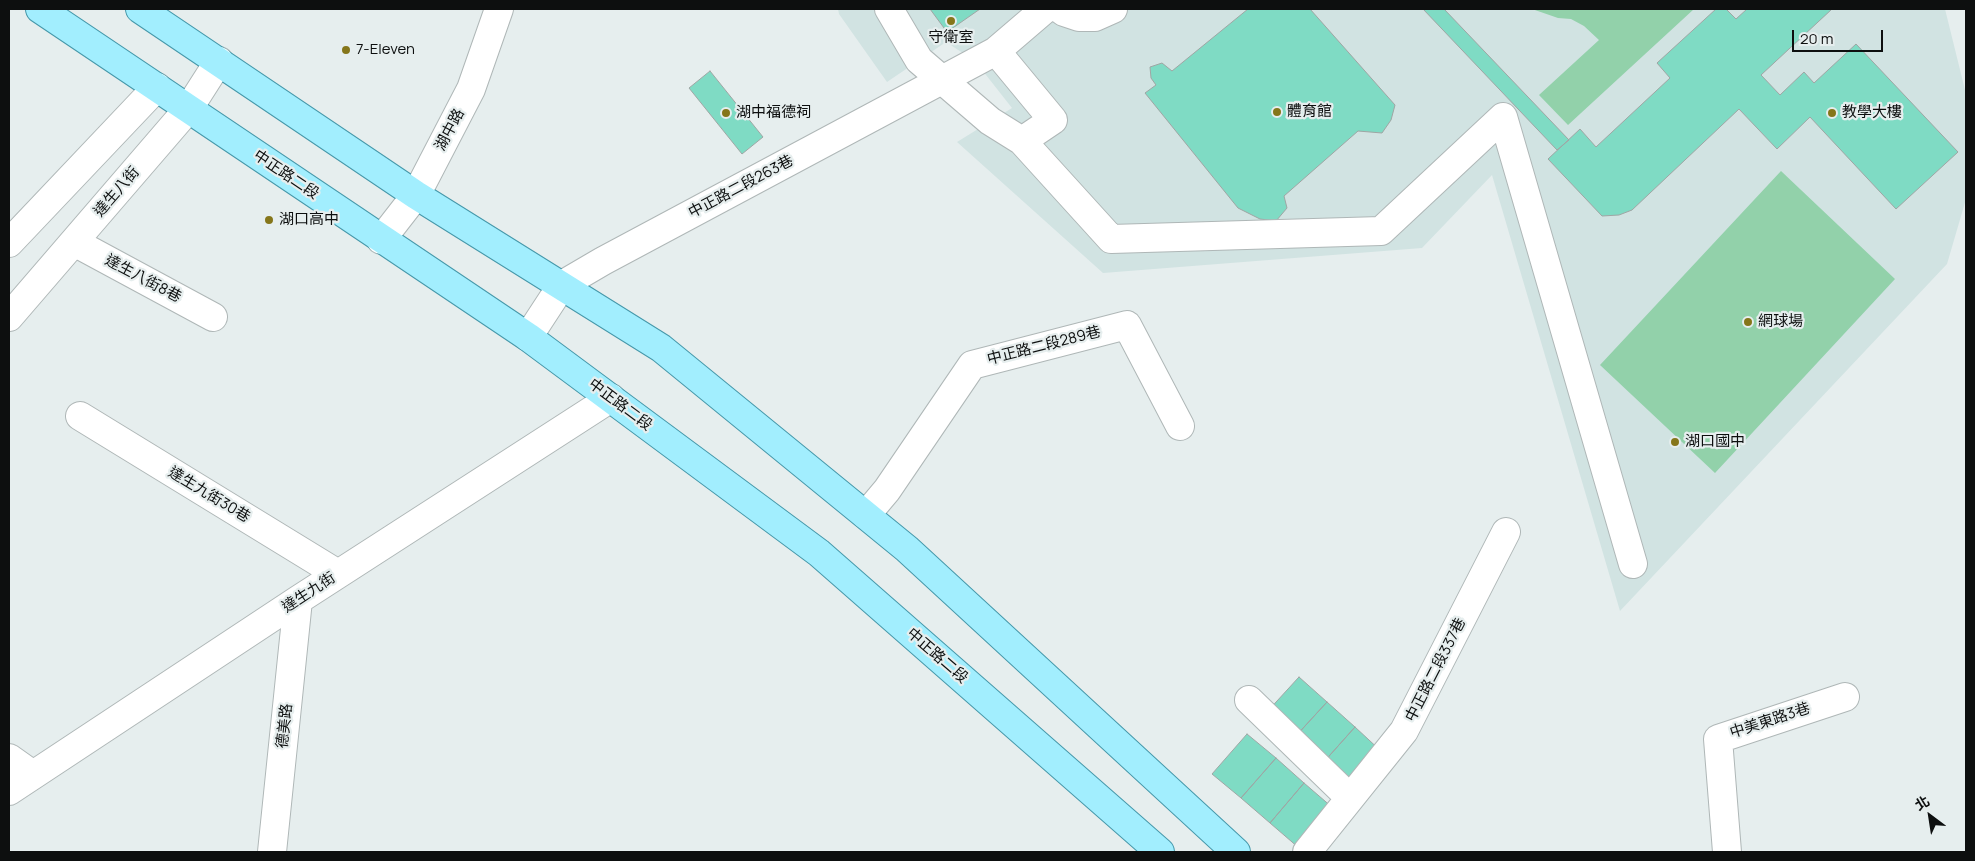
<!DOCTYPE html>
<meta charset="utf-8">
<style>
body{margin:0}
#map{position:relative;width:1975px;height:861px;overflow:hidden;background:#e6eeee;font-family:Manrope,"Noto Sans TC",sans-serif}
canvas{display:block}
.frame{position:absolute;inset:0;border:10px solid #0d0f0f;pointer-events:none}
.north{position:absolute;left:1905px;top:791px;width:50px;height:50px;-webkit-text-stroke:4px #e6eeee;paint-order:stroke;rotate:329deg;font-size:14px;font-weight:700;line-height:20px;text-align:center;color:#0d0f0f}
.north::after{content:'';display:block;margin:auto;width:18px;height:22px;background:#0d0f0f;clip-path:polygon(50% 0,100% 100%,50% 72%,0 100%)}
.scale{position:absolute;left:1792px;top:30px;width:91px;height:22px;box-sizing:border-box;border:2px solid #0d0f0f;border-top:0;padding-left:6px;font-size:15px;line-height:18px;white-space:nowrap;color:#0d0f0f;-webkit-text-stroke:4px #e6eeee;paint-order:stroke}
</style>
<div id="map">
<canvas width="1975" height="861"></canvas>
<div class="frame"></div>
<div class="north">北</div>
<div class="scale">20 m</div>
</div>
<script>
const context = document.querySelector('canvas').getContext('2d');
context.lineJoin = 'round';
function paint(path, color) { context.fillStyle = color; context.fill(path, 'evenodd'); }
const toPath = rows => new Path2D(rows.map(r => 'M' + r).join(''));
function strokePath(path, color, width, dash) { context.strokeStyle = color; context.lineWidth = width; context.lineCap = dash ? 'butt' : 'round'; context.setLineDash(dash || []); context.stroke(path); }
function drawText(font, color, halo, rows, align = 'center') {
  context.font = font + ' Manrope,"Noto Sans TC",sans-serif'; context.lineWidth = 4.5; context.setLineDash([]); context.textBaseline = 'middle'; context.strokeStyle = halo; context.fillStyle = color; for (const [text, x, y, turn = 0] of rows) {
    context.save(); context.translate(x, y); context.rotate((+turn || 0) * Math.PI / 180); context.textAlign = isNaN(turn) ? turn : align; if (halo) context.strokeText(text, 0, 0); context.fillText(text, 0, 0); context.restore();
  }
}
const built = toPath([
 [838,9,1945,9,1966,94,1966,199,1947,264,1620,611,1492,175,1422,248,1103,273,957,142,1012,108,975,61,946,42,887,82,839,14]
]);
const green = toPath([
 [1532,9,1694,9,1568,125,1539,95,1599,40,1584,26,1571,19,1558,18],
 [1781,171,1895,279,1715,473,1600,365]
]);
const building = toPath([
 [930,9,980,9,947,32,930,9],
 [1248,9,1310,9,1395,105,1391,120,1382,133,1358,131,1284,196,1287,208,1276,221,1260,219,1238,208,1145,93,1156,85,1151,78,1150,67,1162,63,1172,71,1248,9],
 [1423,9,1444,9,1569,140,1557,150,1423,9],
 [1716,9,1726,9,1736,19,1747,9,1832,9,1761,75,1780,95,1804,72,1814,83,1856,44,1958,152,1896,209,1810,117,1777,149,1739,109,1632,210,1619,215,1602,216,1548,159,1580,129,1596,147,1670,78,1657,63,1716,9],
 [710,71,763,137,742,154,689,88,710,71],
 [1299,677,1327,702,1294,738,1266,713,1299,677],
 [1327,702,1355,727,1322,764,1294,738,1327,702],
 [1355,727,1383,753,1350,789,1322,764,1355,727],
 [1247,734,1276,758,1241,798,1212,774,1247,734],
 [1276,758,1304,783,1270,823,1241,798,1276,758],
 [1304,783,1333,808,1299,848,1270,823,1304,783]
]);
const minor = toPath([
 [889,9,919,60,990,121,1022,141],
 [1060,9,1064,12,1079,17,1095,17,1113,9],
 [996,51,1053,120,1022,141,1111,239,1381,231,1503,117,1633,564],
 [381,240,416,195,471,89,499,9],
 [74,242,213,317],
 [9,243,157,87],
 [9,317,189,108,219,61],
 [528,337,562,285,603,261,996,51,1045,9],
 [80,416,338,574],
 [866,515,887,490,972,365,1127,325,1180,426],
 [1249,700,1350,798],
 [9,758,33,775],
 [9,791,298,600,611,398],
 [272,852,298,600],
 [1307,852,1404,731,1506,532],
 [1727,852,1718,739,1845,697]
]);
const major = toPath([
 [40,9,528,337,819,553,1160,852],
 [140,9,416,195,661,348,907,549,1236,852]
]);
const markers = [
 [951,21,5,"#85761a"],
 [346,50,5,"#85761a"],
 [1277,112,5,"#85761a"],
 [726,113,5,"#85761a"],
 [1832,113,5,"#85761a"],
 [269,220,5,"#85761a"],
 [1748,322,5,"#85761a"],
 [1675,442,5,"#85761a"]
];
const poiNames = [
 ["守衛室",951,38,"center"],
 ["7-Eleven",356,50],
 ["體育館",1287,112],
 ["湖中福德祠",736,113],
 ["教學大樓",1842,113],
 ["湖口高中",279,220],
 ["網球場",1758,322],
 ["湖口國中",1685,442]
];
const streetNames = [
 ["湖中路",450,130,-62],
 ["中正路二段",286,175,34],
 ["中正路二段263巷",741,187,-28],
 ["達生八街",117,192,-49],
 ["達生八街8巷",143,279,28],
 ["中正路二段289巷",1044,346,-14],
 ["中正路二段",620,405,37],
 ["達生九街30巷",209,495,31],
 ["達生九街",309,593,-33],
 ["中正路二段",937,656,41],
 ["中正路二段337巷",1436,670,-63],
 ["中美東路3巷",1770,721,-18],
 ["德美路",285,726,-84]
];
paint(built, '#d1e3e2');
paint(green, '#92d1aa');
paint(building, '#7fdbc4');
strokePath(building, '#9fa6a4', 1);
strokePath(minor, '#afb7b7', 30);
strokePath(major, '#4698aa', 30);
strokePath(minor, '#fff', 28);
strokePath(major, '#a2eefe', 28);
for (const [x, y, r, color] of markers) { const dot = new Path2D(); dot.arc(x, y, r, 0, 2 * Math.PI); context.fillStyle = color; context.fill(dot); strokePath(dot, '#e6eeee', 2); }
drawText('15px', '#0d0f0f', '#e6eeee', poiNames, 'left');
drawText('15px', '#0d0f0f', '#e6eeee', streetNames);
</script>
